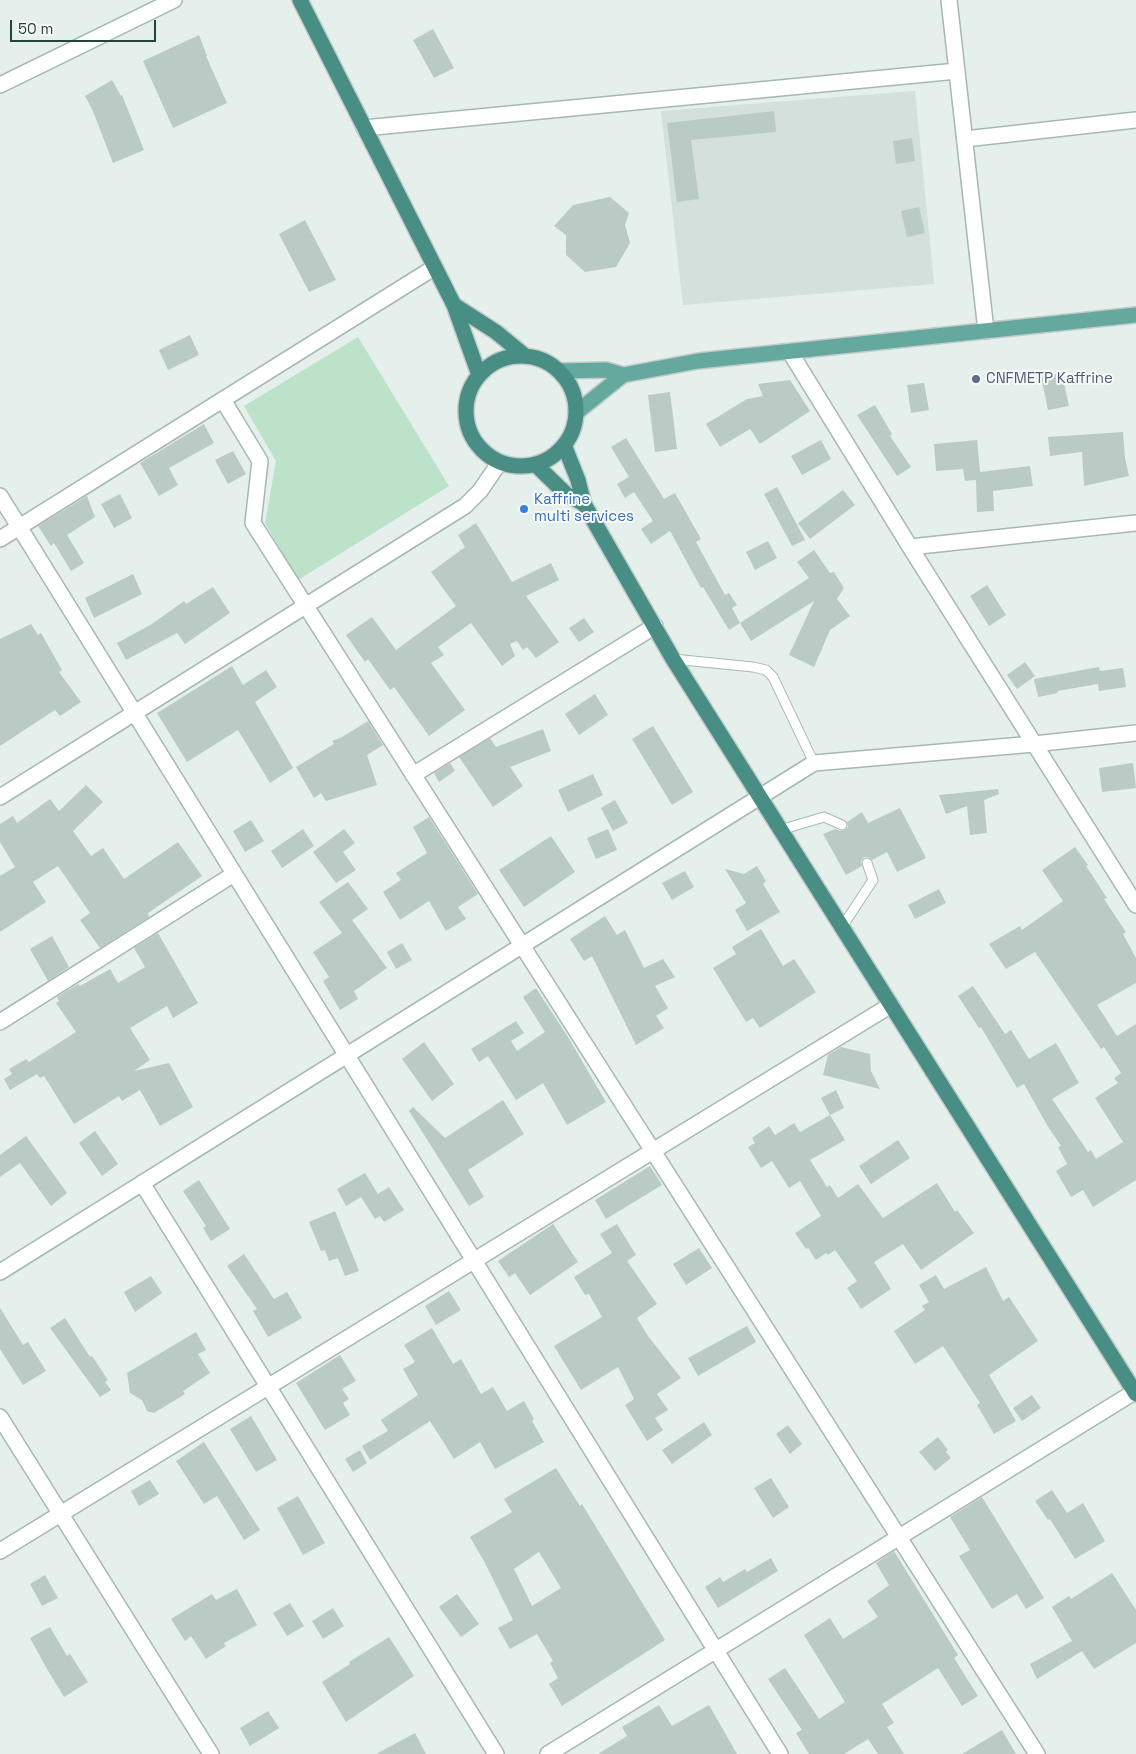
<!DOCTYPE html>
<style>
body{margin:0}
#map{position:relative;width:1136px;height:1754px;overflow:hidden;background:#e5efec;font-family:"Space Grotesk",sans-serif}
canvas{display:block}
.scale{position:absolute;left:10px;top:20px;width:146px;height:22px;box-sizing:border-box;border:2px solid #22443d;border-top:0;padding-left:6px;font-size:15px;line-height:18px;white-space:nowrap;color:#22443d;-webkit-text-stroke:4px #f6fbf9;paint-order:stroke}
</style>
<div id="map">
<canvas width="1136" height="1754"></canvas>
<div class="scale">50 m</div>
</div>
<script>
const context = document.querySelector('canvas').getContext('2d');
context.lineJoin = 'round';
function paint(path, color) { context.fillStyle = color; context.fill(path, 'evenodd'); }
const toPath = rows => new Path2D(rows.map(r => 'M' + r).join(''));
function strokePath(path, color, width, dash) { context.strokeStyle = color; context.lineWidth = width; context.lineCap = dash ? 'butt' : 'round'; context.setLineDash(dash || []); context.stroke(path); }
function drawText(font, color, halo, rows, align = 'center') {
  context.font = font + ' "Space Grotesk",sans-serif'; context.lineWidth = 4; context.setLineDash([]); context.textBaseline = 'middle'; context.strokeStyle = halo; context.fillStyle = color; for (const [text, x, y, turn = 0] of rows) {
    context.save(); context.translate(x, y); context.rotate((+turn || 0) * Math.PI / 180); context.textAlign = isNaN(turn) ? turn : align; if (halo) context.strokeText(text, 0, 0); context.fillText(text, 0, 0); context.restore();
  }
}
const built = toPath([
 [915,91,934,284,683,305,661,111]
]);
const green = toPath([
 [358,337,449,486,298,580,265,523,276,461,244,406]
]);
const building = toPath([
 [433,29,454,68,434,78,413,40],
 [199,35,207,56,206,56,227,103,173,128,143,61],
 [112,80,121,96,122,95,144,150,113,163,92,109,85,96],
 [774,111,776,132,691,140,699,199,677,202,667,123],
 [912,138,915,161,896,164,893,141],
 [610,197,629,213,625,225,630,243,616,267,585,272,566,255,566,235,554,226,573,205],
 [919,207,925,233,907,237,901,211],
 [305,220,336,280,309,292,279,234],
 [190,335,199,355,168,370,159,350],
 [1062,373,1069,406,1048,410,1041,377],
 [790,380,810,411,760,444,750,429,720,447,706,424,747,399,763,396,758,384],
 [924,383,929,410,911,413,907,385],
 [670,392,677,449,655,452,648,395],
 [875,405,892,434,890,436,911,467,897,476,857,415],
 [204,424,214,443,169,468,178,485,159,496,140,463],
 [1123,432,1125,458,1129,476,1084,486,1082,452,1050,456,1048,437],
 [626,438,664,499,675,493,701,539,696,542,725,595,729,593,737,605,732,608,740,623,809,578,797,562,814,550,830,573,834,572,844,588,837,599,850,616,830,630,814,667,789,655,814,601,751,641,740,623,729,630,703,587,701,588,670,531,651,544,641,529,653,521,634,492,625,498,617,484,629,477,611,447],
 [821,440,831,459,802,475,791,456],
 [977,440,980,472,1030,466,1033,486,993,491,994,511,977,512,976,480,965,481,963,469,936,471,934,444],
 [233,451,246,474,228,484,215,460],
 [777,487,805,540,792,546,764,494],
 [843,490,855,505,810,539,798,523],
 [120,494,132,518,114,528,101,504],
 [87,496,95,517,67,535,84,563,71,571,54,543,51,546,38,526],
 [476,523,512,582,551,563,559,580,526,596,559,642,536,658,527,647,523,650,517,641,510,644,515,656,502,666,471,623,438,647,444,655,431,663,465,710,429,736,394,687,390,690,368,659,365,662,346,635,372,617,396,650,456,606,431,572,465,547,458,535],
 [768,541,777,558,755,570,746,552],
 [133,574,142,594,94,618,85,598],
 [987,585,1006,615,989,626,970,596],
 [213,587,230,613,185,644,177,633,126,660,117,643,152,624,184,601,186,604],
 [584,618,594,632,579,642,569,628],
 [31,624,38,635,41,633,62,670,59,672,81,702,60,716,55,710,0,746,0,639],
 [1025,662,1035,676,1017,689,1007,675],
 [232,666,243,685,266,670,277,687,255,702,293,768,270,783,238,730,187,762,157,713],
 [1099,667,1100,671,1123,668,1126,687,1099,691,1098,684,1057,691,1058,693,1038,697,1034,679],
 [595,694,608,715,579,735,565,714],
 [368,721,383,745,367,755,377,785,326,801,321,793,314,798,296,767,334,744,332,741,342,737],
 [653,726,693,792,672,805,632,739],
 [543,729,551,751,510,767,523,786,493,807,459,757,490,738,496,747],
 [450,763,455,771,439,782,434,773],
 [1133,763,1136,788,1102,792,1099,768],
 [593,774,603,795,568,812,558,790],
 [86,785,103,802,73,831,91,856,103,848,124,879,178,842,202,876,148,913,149,917,100,948,80,920,90,913,58,866,33,882,46,902,0,932,0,876,15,867,0,842,0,824,13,816,17,823,50,799,59,811],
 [998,789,999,794,984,800,987,833,970,835,967,806,946,814,939,795],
 [615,800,628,823,613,831,601,808],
 [900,808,926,858,897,872,887,852,872,860,869,857,864,857,861,861,862,866,846,875,823,834,835,829,840,831,845,830,848,827,847,822,862,812,868,823],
 [429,817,478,894,458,907,466,919,446,931,429,901,400,920,383,892,401,880,396,873,427,853,413,827],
 [251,820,264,841,245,852,233,831],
 [303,829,314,846,282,868,271,851],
 [344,829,355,843,343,852,356,870,336,883,313,852],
 [608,829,617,850,596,859,587,838],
 [551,836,575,872,524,907,499,870],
 [1075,847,1088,865,1086,866,1107,898,1104,899,1126,932,1123,934,1136,958,1136,983,1097,1005,1117,1036,1136,1024,1136,1180,1093,1207,1083,1190,1071,1197,1056,1171,1067,1164,1058,1147,1061,1146,1047,1125,1024,1084,1017,1088,981,1027,979,1028,958,996,973,986,1005,1034,1011,1030,1029,1059,1056,1043,1079,1083,1052,1099,1088,1152,1091,1150,1096,1159,1123,1142,1095,1098,1118,1083,1114,1078,1121,1073,1104,1047,1101,1049,1035,952,1006,969,989,944,1020,926,1022,930,1063,901,1042,870],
 [757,866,766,881,763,884,780,912,747,931,735,910,746,903,725,869,744,874],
 [685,871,694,887,672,900,662,883],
 [348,882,368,909,352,920,387,968,354,991,358,999,340,1010,323,981,329,977,313,952,342,933,319,902],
 [939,889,946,903,915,919,908,905],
 [605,916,617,935,625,930,644,968,663,959,675,977,655,986,668,1008,656,1016,664,1028,636,1045,592,956,584,961,570,939],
 [761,929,783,966,794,959,816,992,760,1028,753,1018,746,1022,713,968,736,954,732,947],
 [158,933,198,1003,173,1018,167,1006,130,1028,150,1060,134,1071,169,1063,193,1107,160,1126,140,1090,122,1101,119,1096,74,1124,44,1076,40,1078,37,1074,10,1090,4,1079,12,1074,9,1069,26,1059,29,1062,76,1032,56,1003,59,1001,57,997,78,984,80,986,110,969,118,983,145,967,134,948],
 [52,936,69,967,48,981,30,949],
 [402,943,412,960,396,969,387,952],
 [536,988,568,1037,606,1102,567,1125,543,1083,516,1100,488,1056,479,1062,471,1049,516,1021,524,1033,511,1041,517,1051,545,1032,523,997],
 [424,1042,454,1084,432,1101,402,1059],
 [841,1047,870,1054,871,1071,880,1089,823,1075,828,1055],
 [836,1090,844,1108,830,1115,821,1098],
 [503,1100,524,1134,468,1170,484,1197,469,1206,409,1111,413,1107,445,1138],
 [830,1115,845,1140,810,1160,827,1187,830,1185,838,1198,858,1184,883,1218,937,1183,955,1212,957,1210,974,1233,921,1270,903,1244,874,1262,891,1289,861,1309,847,1288,857,1281,835,1250,828,1255,826,1253,816,1260,808,1248,806,1249,795,1233,821,1216,800,1181,789,1188,772,1161,761,1168,748,1147,755,1143,752,1138,769,1126,775,1135,794,1123,800,1132],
 [95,1131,118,1164,102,1176,79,1143],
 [26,1136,67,1193,51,1206,20,1163,0,1177,0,1155],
 [898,1140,910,1158,871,1184,859,1166],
 [650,1166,662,1185,606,1219,595,1200],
 [365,1173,378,1194,389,1187,404,1210,384,1222,380,1216,375,1219,361,1197,346,1206,337,1189],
 [199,1180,230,1229,211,1241,203,1228,206,1226,183,1191],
 [335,1211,359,1271,345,1276,338,1258,329,1261,325,1250,321,1251,309,1222],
 [553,1224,578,1262,530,1295,515,1273,509,1277,498,1261],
 [617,1224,636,1255,627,1261,657,1304,637,1318,648,1336,681,1378,657,1394,668,1410,655,1418,663,1430,647,1441,625,1405,634,1399,618,1367,581,1390,554,1346,602,1317,589,1294,585,1295,574,1277,612,1253,600,1234],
 [699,1248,712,1268,686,1285,673,1264],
 [244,1254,274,1299,287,1292,302,1318,268,1337,253,1311,257,1309,227,1266],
 [986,1267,1003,1301,1009,1297,1038,1341,989,1375,1016,1421,994,1434,977,1405,980,1403,943,1346,915,1364,894,1331,925,1310,922,1306,929,1302,919,1285,936,1275,944,1289],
 [151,1276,162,1293,135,1312,124,1292],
 [449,1291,461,1310,436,1325,425,1306],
 [0,1308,23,1345,28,1342,46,1371,23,1385,0,1349],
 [65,1318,90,1357,92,1356,108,1380,105,1382,111,1390,100,1397,50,1328],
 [747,1326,756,1342,698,1376,688,1358],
 [432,1328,453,1364,461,1359,481,1394,493,1387,507,1411,524,1401,534,1419,532,1421,544,1442,495,1469,480,1442,454,1459,430,1421,370,1460,362,1446,388,1431,381,1420,418,1395,403,1369,415,1362,404,1345],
 [196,1332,206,1350,198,1354,210,1373,183,1391,185,1394,154,1413,147,1411,142,1400,130,1393,127,1373],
 [340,1355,356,1381,342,1389,349,1399,343,1403,350,1415,325,1430,296,1383],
 [1032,1395,1041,1408,1022,1421,1013,1408],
 [251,1416,277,1460,256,1472,230,1429],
 [704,1422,712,1435,672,1464,662,1450],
 [788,1425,802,1444,790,1454,776,1434],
 [938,1437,948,1450,946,1452,951,1458,935,1471,919,1452],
 [204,1442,260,1530,244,1540,217,1496,204,1504,176,1461],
 [360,1450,367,1463,353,1472,345,1459],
 [556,1468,580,1506,582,1504,665,1640,562,1706,549,1684,558,1678,550,1663,553,1661,537,1634,510,1649,498,1628,513,1620,485,1563,470,1537,512,1512,504,1499],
 [539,1552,561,1588,532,1606,514,1569],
 [771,1478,789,1507,773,1518,754,1488],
 [150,1480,159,1494,139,1506,131,1491],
 [1052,1490,1067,1513,1083,1503,1105,1541,1075,1559,1050,1519,1048,1520,1035,1501],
 [298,1496,325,1543,303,1555,277,1508],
 [982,1497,1044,1598,1026,1609,1017,1594,992,1609,959,1556,970,1550,950,1517],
 [894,1551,958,1655,954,1658,978,1696,962,1706,938,1668,882,1704,894,1723,887,1727,904,1754,878,1754,868,1739,844,1754,809,1754,796,1733,802,1730,768,1679,785,1668,819,1719,845,1702,804,1635,830,1618,843,1639,878,1617,867,1601,889,1585,876,1563],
 [771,1558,778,1571,718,1608,705,1587,720,1577,723,1582,745,1569,747,1572],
 [1112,1573,1136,1610,1136,1643,1094,1669,1082,1651,1037,1679,1030,1664,1072,1641,1052,1607,1069,1596,1071,1599],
 [45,1575,58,1598,42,1606,30,1584],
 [237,1589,257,1625,224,1643,226,1646,206,1659,191,1636,185,1641,171,1619,212,1594,216,1600],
 [457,1594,479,1624,461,1637,439,1607],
 [290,1603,304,1626,287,1636,273,1613],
 [333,1608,344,1626,323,1639,312,1621],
 [50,1627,67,1656,70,1654,88,1682,64,1697,47,1669,30,1638],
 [389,1637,414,1676,346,1722,322,1682,350,1664,349,1662],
 [659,1705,672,1726,709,1705,737,1754,598,1754,627,1736,622,1727],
 [268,1711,279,1728,250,1746,240,1728],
 [1002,1730,1016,1754,962,1754],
 [415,1733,426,1754,376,1754]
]);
const service = toPath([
 [673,659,753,667,766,670,773,677,814,763],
 [780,830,824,817,842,825],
 [842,927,873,880,867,863]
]);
const minor = toPath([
 [949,0,986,331],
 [0,85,174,0],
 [364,128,957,71],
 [965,139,1136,120],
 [790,352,910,547,1136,905],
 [223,400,260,461,253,523,1037,1754],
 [0,496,780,1754],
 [0,539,435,267],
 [910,547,1136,523],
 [413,775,655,626],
 [0,797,465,506,480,491,500,462],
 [0,1022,234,874],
 [142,1183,496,1754],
 [0,1272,814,763,1034,744,1136,733],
 [0,1417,211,1754],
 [0,1551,891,1005],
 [548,1754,1136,1391]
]);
const primary = toPath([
 [559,371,606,370,623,375,698,361,1136,315],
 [577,412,623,375]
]);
const trunk = toPath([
 [300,0,454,305,479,375],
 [454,305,496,332,524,355],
 '466 411a55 55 0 1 1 110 0a55 55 0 1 1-110 0Z',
 [564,445,578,480,584,504,673,659,1136,1394],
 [535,464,566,494,584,504]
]);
const markers = [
 [976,379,5,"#5c6f8a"],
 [524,509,5,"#3f7fe0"]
];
const serviceNames = [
 ["CNFMETP Kaffrine",986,379]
];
const shopNames = [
 ["Kaffrine",534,500],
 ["multi services",534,517]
];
paint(built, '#d3e0db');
paint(green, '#bce2ca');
paint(building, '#bacbc5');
strokePath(service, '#a7b8b4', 11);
strokePath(minor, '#a7b8b4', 18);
strokePath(primary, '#c1cbc9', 18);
strokePath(trunk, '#c1cbc9', 18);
strokePath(service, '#fff', 9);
strokePath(minor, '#fff', 15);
strokePath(primary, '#65a99e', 15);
strokePath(trunk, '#488e84', 15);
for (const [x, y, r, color] of markers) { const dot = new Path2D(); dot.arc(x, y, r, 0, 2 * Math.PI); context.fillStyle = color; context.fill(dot); strokePath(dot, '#f6fbf9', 2); }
drawText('15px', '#4e5e75', '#f6fbf9', serviceNames, 'left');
drawText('15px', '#366cbe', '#f6fbf9', shopNames, 'left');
</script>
